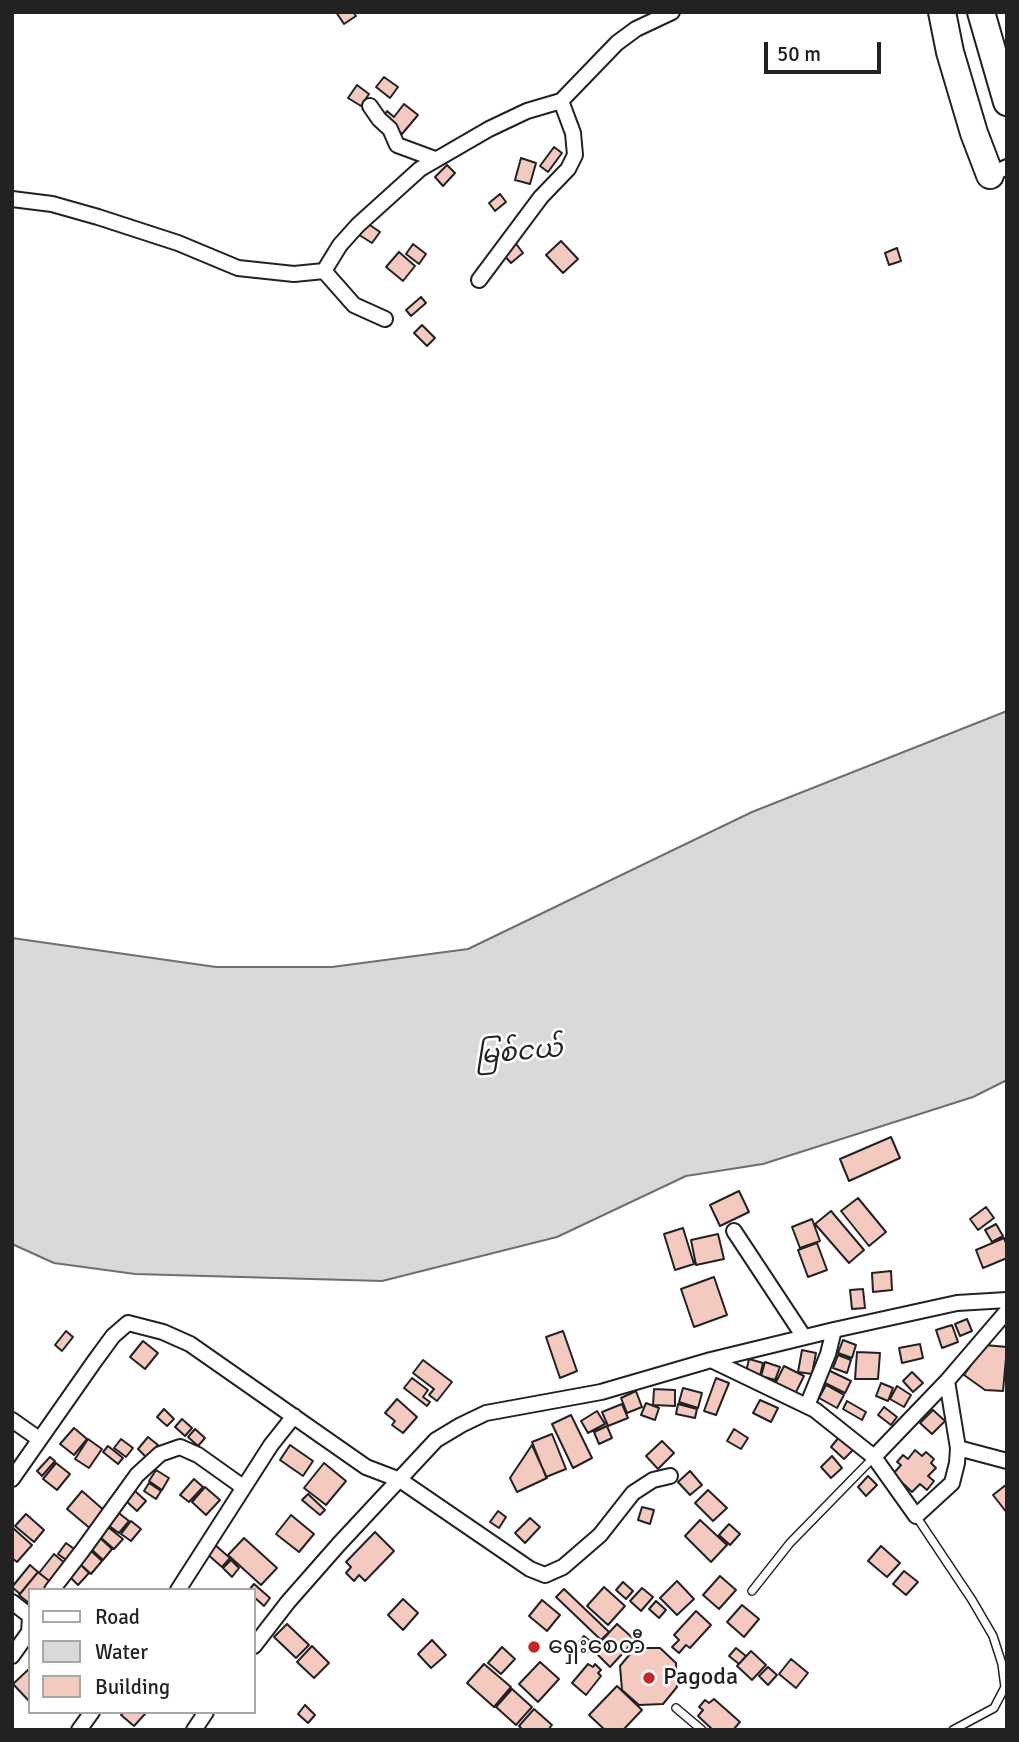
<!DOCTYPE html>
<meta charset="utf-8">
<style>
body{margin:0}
#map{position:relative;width:1019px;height:1742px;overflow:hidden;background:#fff;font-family:Signika,sans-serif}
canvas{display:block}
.frame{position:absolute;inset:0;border:14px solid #222;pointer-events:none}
.legend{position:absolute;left:28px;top:1588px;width:228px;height:126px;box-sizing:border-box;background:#fff;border:2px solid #a7a7a7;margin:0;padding:9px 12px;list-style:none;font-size:21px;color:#222}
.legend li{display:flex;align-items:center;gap:14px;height:35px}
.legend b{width:35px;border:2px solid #a7a7a7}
.scale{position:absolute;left:764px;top:42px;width:117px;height:32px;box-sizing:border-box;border:4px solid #222;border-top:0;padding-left:9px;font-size:21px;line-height:24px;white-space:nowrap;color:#222;-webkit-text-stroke:5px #fff;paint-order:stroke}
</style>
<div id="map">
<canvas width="1019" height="1742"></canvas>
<div class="frame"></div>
<ul class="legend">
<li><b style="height:9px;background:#fff"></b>Road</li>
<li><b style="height:19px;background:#d9d9d9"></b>Water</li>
<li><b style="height:19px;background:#f3c9c0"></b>Building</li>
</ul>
<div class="scale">50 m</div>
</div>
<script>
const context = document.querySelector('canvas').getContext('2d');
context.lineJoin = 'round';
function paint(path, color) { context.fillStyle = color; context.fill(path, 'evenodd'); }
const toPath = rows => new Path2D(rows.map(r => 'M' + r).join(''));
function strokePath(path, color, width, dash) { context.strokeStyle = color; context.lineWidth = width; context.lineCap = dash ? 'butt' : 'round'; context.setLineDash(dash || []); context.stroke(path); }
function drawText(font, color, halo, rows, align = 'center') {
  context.font = font + ' Signika,"Noto Sans Myanmar",sans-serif'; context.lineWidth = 5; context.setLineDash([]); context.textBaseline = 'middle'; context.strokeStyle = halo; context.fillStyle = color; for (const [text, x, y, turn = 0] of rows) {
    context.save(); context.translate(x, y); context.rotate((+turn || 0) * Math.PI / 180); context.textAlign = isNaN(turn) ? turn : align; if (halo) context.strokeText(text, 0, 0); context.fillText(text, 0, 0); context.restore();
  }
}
const water = toPath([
 [1007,711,1007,1080,973,1097,763,1164,686,1176,557,1237,382,1281,135,1274,54,1263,12,1244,12,938,216,967,332,967,468,949,752,812,1007,711]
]);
const building = toPath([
 [336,12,353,12,356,16,344,24,336,12],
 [384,77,398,87,390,98,376,87,384,77],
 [357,85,369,94,361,106,348,98,357,85],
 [404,104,418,115,402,134,382,118,387,111,394,117,404,104],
 [554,147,562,153,548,172,540,166,554,147],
 [521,158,536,163,530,184,515,180,521,158],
 [447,165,455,173,443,186,435,177,447,165],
 [500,194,506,202,495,211,489,203,500,194],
 [364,221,380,232,372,243,356,233,364,221],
 [514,241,523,253,511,263,501,252,514,241],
 [561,241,578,259,563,273,546,255,561,241],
 [413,244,426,254,419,264,406,254,413,244],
 [897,248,901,261,889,265,885,253,897,248],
 [399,252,415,266,403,281,386,267,399,252],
 [421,297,426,303,411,316,406,310,421,297],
 [422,325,435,338,427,346,414,333,422,325],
 [891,1137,900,1158,849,1181,840,1159,891,1137],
 [739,1191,749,1212,720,1226,710,1205,739,1191],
 [858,1198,886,1232,869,1246,841,1211,858,1198],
 [986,1207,994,1218,978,1230,970,1219,986,1207],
 [831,1211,864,1250,849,1263,815,1224,831,1211],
 [812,1219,820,1241,800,1248,792,1227,812,1219],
 [996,1224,1003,1236,992,1242,985,1230,996,1224],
 [683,1228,694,1264,675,1270,664,1234,683,1228],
 [718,1234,724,1259,696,1265,691,1240,718,1234],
 [1004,1238,1007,1246,1007,1258,983,1268,976,1250,1004,1238],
 [817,1243,827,1270,808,1277,798,1250,817,1243],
 [891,1271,892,1290,873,1292,872,1273,891,1271],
 [714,1277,727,1315,694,1327,681,1289,714,1277],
 [863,1289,865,1308,852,1309,850,1290,863,1289],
 [967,1319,972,1331,960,1336,955,1324,967,1319],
 [952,1325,958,1342,942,1348,936,1330,952,1325],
 [66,1331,73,1337,62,1351,55,1345,66,1331],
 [563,1331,577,1371,560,1378,546,1337,563,1331],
 [843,1340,856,1345,852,1358,838,1353,843,1340],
 [143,1341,158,1353,145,1369,130,1357,143,1341],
 [920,1344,923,1358,902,1363,899,1348,920,1344],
 [985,1345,1007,1347,1003,1391,985,1390,964,1375,985,1345],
 [802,1350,816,1353,812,1374,798,1372,802,1350],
 [857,1352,880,1353,878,1379,855,1379,857,1352],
 [838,1355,851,1360,847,1373,833,1368,838,1355],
 [749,1359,763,1363,760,1376,746,1372,749,1359],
 [423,1360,452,1382,437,1401,429,1395,434,1389,413,1373,423,1360],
 [765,1362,780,1367,775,1380,761,1376,765,1362],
 [784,1366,804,1376,795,1394,775,1384,784,1366],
 [828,1370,851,1381,845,1393,823,1382,828,1370],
 [912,1372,923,1383,913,1392,903,1381,912,1372],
 [412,1378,428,1390,423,1397,430,1402,427,1406,404,1388,412,1378],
 [716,1378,729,1383,716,1415,704,1411,716,1378],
 [881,1383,893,1388,888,1401,876,1396,881,1383],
 [826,1385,844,1395,837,1408,819,1398,826,1385],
 [897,1386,911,1395,904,1407,890,1399,897,1386],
 [683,1388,702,1393,698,1408,679,1402,683,1388],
 [654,1389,675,1390,675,1406,653,1405,654,1389],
 [636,1391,642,1407,627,1413,621,1398,636,1391],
 [397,1399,417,1417,403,1433,392,1425,395,1421,385,1413,397,1399],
 [760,1400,778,1408,771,1422,753,1413,760,1400],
 [847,1401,866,1412,862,1420,843,1409,847,1401],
 [646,1403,659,1408,655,1420,641,1415,646,1403],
 [622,1404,628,1418,608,1426,602,1412,622,1404],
 [678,1404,697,1409,695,1418,676,1414,678,1404],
 [884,1407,897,1417,891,1425,878,1415,884,1407],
 [164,1409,174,1419,167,1426,157,1417,164,1409],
 [933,1410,945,1421,932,1434,920,1423,933,1410],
 [597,1411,605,1424,588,1433,581,1421,597,1411],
 [571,1415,592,1458,573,1468,552,1424,571,1415],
 [182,1419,192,1428,185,1436,175,1427,182,1419],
 [607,1426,612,1438,599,1444,594,1432,607,1426],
 [74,1428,87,1439,74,1455,60,1444,74,1428],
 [195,1429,205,1438,198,1446,188,1437,195,1429],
 [734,1429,748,1438,741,1449,727,1441,734,1429],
 [552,1434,566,1469,546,1477,532,1442,552,1434],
 [840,1436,854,1449,844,1459,831,1447,840,1436],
 [148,1437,158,1445,147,1458,138,1449,148,1437],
 [88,1439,102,1449,89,1468,75,1459,88,1439],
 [121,1439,133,1448,126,1457,114,1448,121,1439],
 [662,1441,674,1453,658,1469,646,1456,662,1441],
 [290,1445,313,1461,303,1476,280,1460,290,1445],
 [532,1445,547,1478,517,1492,510,1478,532,1445],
 [108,1446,123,1458,118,1464,103,1452,108,1446],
 [915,1450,922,1456,926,1452,934,1459,931,1463,936,1468,928,1476,934,1481,927,1490,920,1484,912,1492,893,1474,901,1465,897,1462,903,1455,908,1459,915,1450],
 [832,1456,842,1468,831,1478,821,1467,832,1456],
 [50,1457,55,1461,42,1476,37,1471,50,1457],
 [56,1463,70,1474,57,1490,43,1479,56,1463],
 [324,1463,346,1481,326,1505,304,1488,324,1463],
 [156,1470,169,1478,162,1490,149,1481,156,1470],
 [690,1471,702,1485,690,1495,678,1482,690,1471],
 [868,1476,877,1485,866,1496,858,1487,868,1476],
 [194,1479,203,1487,189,1502,180,1495,194,1479],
 [149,1483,161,1491,156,1499,144,1491,149,1483],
 [1007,1484,1007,1513,993,1495,1007,1484],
 [205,1487,220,1500,206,1515,192,1502,205,1487],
 [708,1490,727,1508,713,1521,695,1503,708,1490],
 [82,1491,106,1512,92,1530,67,1509,82,1491],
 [135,1491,146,1501,137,1511,126,1501,135,1491],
 [308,1494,325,1510,320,1515,302,1500,308,1494],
 [642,1507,654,1510,650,1524,638,1520,642,1507],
 [115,1510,129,1521,119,1533,105,1523,115,1510],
 [498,1511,506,1517,499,1528,490,1522,498,1511],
 [26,1514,44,1530,34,1542,15,1526,26,1514],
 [291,1515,314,1534,299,1552,276,1534,291,1515],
 [530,1518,540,1527,525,1543,515,1533,530,1518],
 [700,1520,727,1545,711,1562,685,1536,700,1520],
 [131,1521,141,1529,131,1541,121,1534,131,1521],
 [729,1524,740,1534,730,1545,719,1535,729,1524],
 [108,1527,123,1539,114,1549,100,1537,108,1527],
 [13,1528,32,1545,17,1562,12,1558,13,1528],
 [375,1532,394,1551,365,1581,359,1575,354,1581,346,1573,351,1567,346,1562,375,1532],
 [99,1537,112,1549,103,1560,90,1548,99,1537],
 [244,1538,277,1568,261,1585,228,1555,244,1538],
 [66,1543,77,1551,69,1562,58,1554,66,1543],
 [214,1544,230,1558,222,1567,206,1553,214,1544],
 [881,1546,900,1563,887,1577,868,1561,881,1546],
 [90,1550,102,1561,91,1574,79,1563,90,1550],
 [54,1554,66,1564,52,1583,39,1573,54,1554],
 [231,1560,239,1568,232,1577,223,1568,231,1560],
 [78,1562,89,1573,78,1585,67,1574,78,1562],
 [30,1565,38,1572,20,1594,12,1587,30,1565],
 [904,1571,918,1582,906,1595,893,1584,904,1571],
 [38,1572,53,1584,48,1590,30,1590,30,1604,19,1595,38,1572],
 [720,1576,736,1590,719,1609,703,1595,720,1576],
 [677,1581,694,1599,677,1615,660,1598,677,1581],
 [623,1582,633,1591,626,1599,616,1590,623,1582],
 [254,1584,270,1598,264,1606,254,1597,254,1590,249,1590,254,1584],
 [604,1587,625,1606,608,1625,587,1606,604,1587],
 [642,1588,653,1597,641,1611,630,1601,642,1588],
 [564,1589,609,1632,601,1640,556,1597,564,1589],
 [403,1599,418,1613,403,1630,388,1615,403,1599],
 [542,1600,560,1615,547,1631,529,1616,542,1600],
 [656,1601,666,1610,659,1618,649,1609,656,1601],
 [742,1605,759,1619,744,1637,727,1622,742,1605],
 [696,1611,711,1625,690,1648,686,1645,679,1653,672,1647,679,1640,674,1635,696,1611],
 [287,1624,309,1645,296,1658,274,1637,287,1624],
 [617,1624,635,1640,610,1667,593,1650,617,1624],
 [584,1636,595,1645,587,1653,577,1644,584,1636],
 [432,1640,446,1655,431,1668,418,1654,432,1640],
 [312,1646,329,1663,314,1678,297,1662,312,1646],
 [502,1647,515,1659,501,1674,488,1663,502,1647],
 [635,1648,660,1648,676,1663,677,1687,663,1704,639,1705,622,1690,620,1666,635,1648],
 [736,1648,746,1656,739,1664,729,1656,736,1648],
 [751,1651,766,1665,752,1680,737,1666,751,1651],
 [791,1659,808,1673,796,1688,779,1674,791,1659],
 [540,1662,559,1679,538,1702,519,1684,540,1662],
 [484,1664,511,1687,494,1707,467,1683,484,1664],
 [588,1664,593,1667,595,1664,601,1670,598,1673,601,1676,586,1695,572,1683,588,1664],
 [768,1667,777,1675,768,1685,759,1676,768,1667],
 [30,1668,30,1701,29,1701,13,1684,30,1668],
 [617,1686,642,1710,623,1730,605,1730,589,1715,617,1686],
 [512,1689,532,1707,516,1725,496,1707,512,1689],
 [714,1699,740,1722,733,1730,713,1730,698,1716,703,1710,699,1707,705,1700,709,1703,714,1699],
 [305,1705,315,1715,308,1723,298,1714,305,1705],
 [534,1709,552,1725,548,1730,523,1730,519,1726,534,1709],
 [124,1712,143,1712,145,1714,134,1726,121,1715,124,1712]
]);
const lane = toPath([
 [916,1516,972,1600,993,1636,1002,1664,1005,1687,994,1708,953,1730],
 [752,1591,790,1543,874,1457],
 [676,1708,702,1730]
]);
const street = toPath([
 [370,106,379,119,390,129,397,145,435,159],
 [990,175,1007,167],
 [12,199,52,204,98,217,178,243,238,268,294,274,324,271,340,245,358,225,420,169,489,129,527,111,561,101,617,43,636,29,672,12],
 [324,271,354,305,385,319],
 [479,280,541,197,568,169,575,155,573,133,561,101],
 [734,1231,804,1337],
 [711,1360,815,1410,874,1457],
 [947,1381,958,1448,957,1463,952,1483,916,1516,874,1457,947,1381,1007,1311],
 [807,1406,828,1354,834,1330],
 [12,1420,39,1439],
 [958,1448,1007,1461],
 [12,1479,94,1362,113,1336,128,1323,163,1332,190,1344,366,1467,400,1480,530,1569,545,1575,563,1567,600,1535,633,1493,653,1480,670,1476],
 [52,1590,82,1551,137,1475,160,1454,180,1447,198,1455,243,1487],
 [178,1590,271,1445,294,1416],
 [12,1602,30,1616],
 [254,1646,288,1602,339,1544,436,1440,461,1425,486,1413,601,1392,711,1360,834,1330,957,1303,1007,1300],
 [12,1656,29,1632,30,1617],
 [79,1730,92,1712],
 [194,1730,206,1712]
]);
const highway = toPath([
 [942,12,950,52,974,133,990,175],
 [981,12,1007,102]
]);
const markers = [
 [534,1647,7,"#c62828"],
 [649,1678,7,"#c62828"]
];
const poiNames = [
 ["ရှေးစေတီ",548,1647],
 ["Pagoda",663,1678]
];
const waterNames = [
 ["မြစ်ငယ်",519,1053,-5]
];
paint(water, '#d9d9d9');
strokePath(water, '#6f6f6f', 2);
paint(building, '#f3c9c0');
strokePath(building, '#222', 2);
strokePath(lane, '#222', 10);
strokePath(street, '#222', 18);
strokePath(highway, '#222', 30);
strokePath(lane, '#fff', 7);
strokePath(street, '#fff', 14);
strokePath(highway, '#fff', 26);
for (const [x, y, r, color] of markers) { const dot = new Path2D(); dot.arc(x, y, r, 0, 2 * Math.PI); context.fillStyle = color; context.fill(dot); strokePath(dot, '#fff', 2.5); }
drawText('24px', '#222', '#fff', poiNames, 'left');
drawText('italic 26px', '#222', '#fff', waterNames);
</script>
